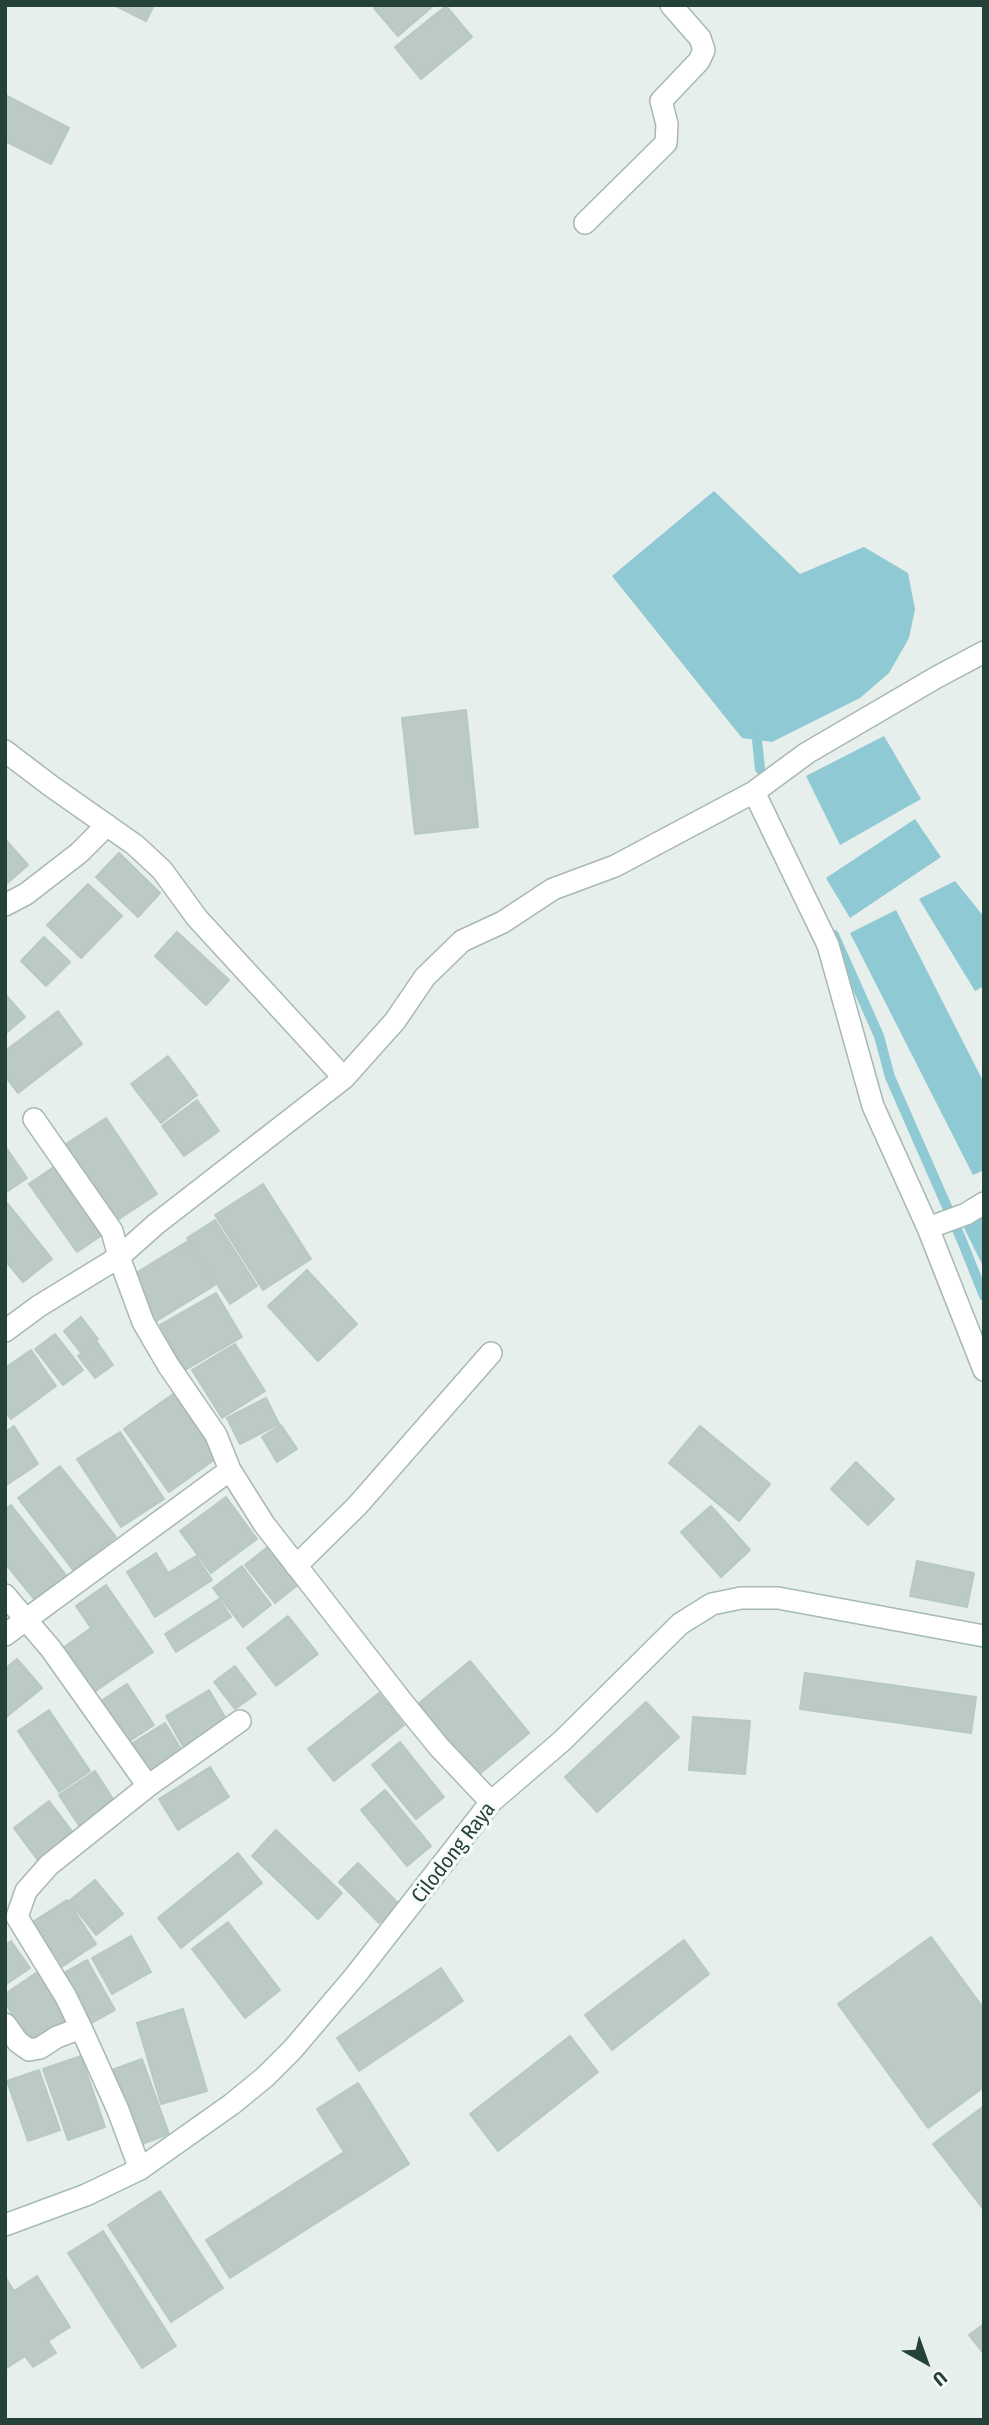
<!DOCTYPE html>
<style>
body{margin:0}
#map{position:relative;width:989px;height:2425px;overflow:hidden;background:#e6efeb;font-family:"Fira Sans Condensed",sans-serif}
canvas{display:block}
.frame{position:absolute;inset:0;border:7px solid #24423a;pointer-events:none}
.north{position:absolute;left:891px;top:2327px;width:70px;height:70px;-webkit-text-stroke:5px #f7fbf9;paint-order:stroke;rotate:140deg;font-size:19px;font-weight:700;line-height:28px;text-align:center;color:#24423a}
.north::after{content:'';display:block;margin:auto;width:24px;height:32px;background:#24423a;clip-path:polygon(50% 0,100% 100%,50% 72%,0 100%)}
</style>
<div id="map">
<canvas width="989" height="2425"></canvas>
<div class="frame"></div>
<div class="north">U</div>
</div>
<script>
const context = document.querySelector('canvas').getContext('2d');
context.lineJoin = 'round';
function paint(path, color) { context.fillStyle = color; context.fill(path, 'evenodd'); }
const toPath = rows => new Path2D(rows.map(r => 'M' + r).join(''));
function strokePath(path, color, width, dash) { context.strokeStyle = color; context.lineWidth = width; context.lineCap = dash ? 'butt' : 'round'; context.setLineDash(dash || []); context.stroke(path); }
function drawText(font, color, halo, rows, align = 'center') {
  context.font = font + ' "Fira Sans Condensed",sans-serif'; context.lineWidth = 7; context.setLineDash([]); context.textBaseline = 'middle'; context.strokeStyle = halo; context.fillStyle = color; for (const [text, x, y, turn = 0] of rows) {
    context.save(); context.translate(x, y); context.rotate((+turn || 0) * Math.PI / 180); context.textAlign = isNaN(turn) ? turn : align; if (halo) context.strokeText(text, 0, 0); context.fillText(text, 0, 0); context.restore();
  }
}
const water = toPath([
 [714,491,800,574,864,547,908,573,915,609,909,638,889,673,860,698,772,742,742,738,612,576],
 [884,736,921,799,840,845,806,776],
 [915,819,941,857,850,918,826,878],
 [955,881,984,917,984,986,975,991,919,899],
 [896,910,984,1083,984,1170,973,1175,850,933],
 [984,1210,984,1268,961,1222]
]);
const stream = toPath([
 [757,740,760,769],
 [834,935,879,1036,890,1077,962,1241,984,1296]
]);
const building = toPath([
 [114,5,154,5,146,21,114,5],
 [378,5,434,5,398,36,374,8,378,5],
 [446,6,472,37,421,79,395,47,446,6],
 [5,95,69,128,51,164,5,141,5,95],
 [466,710,478,827,415,834,402,718,466,710],
 [5,839,28,865,5,885,5,839],
 [119,853,160,893,138,917,96,877,119,853],
 [88,884,122,916,81,958,47,925,88,884],
 [177,932,229,980,206,1005,155,956,177,932],
 [44,937,70,962,46,986,21,961,44,937],
 [5,994,25,1017,5,1034,5,994],
 [58,1011,82,1044,18,1093,5,1076,5,1051,58,1011],
 [168,1056,197,1095,161,1123,131,1084,168,1056],
 [197,1100,219,1131,184,1156,162,1126,197,1100],
 [106,1118,157,1194,113,1223,63,1146,106,1118],
 [5,1146,27,1178,5,1193,5,1146],
 [58,1164,105,1233,77,1252,29,1184,58,1164],
 [263,1184,311,1259,263,1290,215,1215,263,1184],
 [7,1203,52,1259,23,1282,5,1260,7,1203],
 [215,1220,257,1286,230,1304,187,1238,215,1220],
 [188,1241,215,1285,155,1322,128,1278,188,1241],
 [307,1270,357,1324,318,1361,268,1306,307,1270],
 [216,1293,242,1337,185,1370,160,1325,216,1293],
 [81,1317,98,1339,81,1353,64,1331,81,1317],
 [55,1334,83,1370,63,1385,35,1349,55,1334],
 [97,1342,113,1365,95,1378,78,1356,97,1342],
 [235,1344,265,1391,222,1418,192,1370,235,1344],
 [31,1350,56,1386,11,1419,5,1412,5,1368,31,1350],
 [173,1394,218,1457,169,1492,124,1429,173,1394],
 [266,1398,279,1424,240,1444,227,1418,266,1398],
 [281,1425,297,1449,277,1462,262,1437,281,1425],
 [14,1426,38,1464,5,1486,5,1432,14,1426],
 [700,1426,770,1484,739,1521,669,1463,700,1426],
 [120,1432,164,1499,121,1527,77,1459,120,1432],
 [856,1462,894,1499,868,1525,831,1489,856,1462],
 [60,1466,116,1537,73,1570,18,1498,60,1466],
 [226,1497,257,1539,211,1573,180,1531,226,1497],
 [11,1505,66,1575,35,1600,5,1563,5,1509,11,1505],
 [711,1506,750,1550,721,1577,681,1532,711,1506],
 [269,1546,299,1584,275,1603,245,1565,269,1546],
 [156,1553,168,1573,196,1556,212,1580,155,1617,127,1572,156,1553],
 [917,1561,974,1573,967,1607,910,1596,917,1561],
 [242,1566,271,1605,243,1627,213,1588,242,1566],
 [106,1585,153,1652,94,1692,63,1648,91,1628,76,1606,106,1585],
 [219,1599,231,1617,176,1652,165,1634,219,1599],
 [288,1616,318,1654,276,1686,247,1648,288,1616],
 [17,1659,42,1688,5,1718,5,1669,17,1659],
 [470,1661,529,1733,477,1776,418,1704,470,1661],
 [235,1666,256,1694,235,1709,214,1682,235,1666],
 [805,1673,976,1697,971,1733,800,1709,805,1673],
 [127,1684,154,1725,125,1744,98,1703,127,1684],
 [209,1690,228,1722,184,1748,166,1716,209,1690],
 [379,1693,404,1725,334,1781,308,1749,379,1693],
 [646,1702,679,1737,597,1812,565,1777,646,1702],
 [49,1710,90,1771,59,1792,18,1731,49,1710],
 [693,1717,750,1721,745,1774,689,1770,693,1717],
 [165,1723,184,1754,147,1776,128,1746,165,1723],
 [400,1742,444,1797,416,1819,372,1765,400,1742],
 [210,1767,229,1797,178,1830,159,1799,210,1767],
 [95,1771,118,1807,82,1830,59,1795,95,1771],
 [385,1790,431,1846,407,1866,361,1810,385,1790],
 [49,1801,78,1839,42,1866,14,1828,49,1801],
 [276,1830,342,1893,318,1919,252,1856,276,1830],
 [238,1853,262,1883,181,1948,158,1918,238,1853],
 [358,1863,399,1904,379,1923,339,1882,358,1863],
 [95,1880,123,1914,96,1935,69,1901,95,1880],
 [67,1900,96,1944,57,1970,28,1925,67,1900],
 [228,1922,280,1990,245,2018,192,1949,228,1922],
 [131,1936,151,1972,112,1994,92,1958,131,1936],
 [931,1937,984,2009,984,2087,928,2128,838,2004,931,1937],
 [684,1940,709,1974,612,2050,585,2015,684,1940],
 [11,1941,30,1968,5,1985,5,1945,11,1941],
 [87,1960,115,2010,88,2025,60,1975,87,1960],
 [441,1968,463,2001,359,2071,337,2038,441,1968],
 [39,1971,71,2018,33,2044,5,2003,5,1994,39,1971],
 [183,2009,207,2091,161,2104,137,2023,183,2009],
 [570,2036,598,2072,498,2151,470,2114,570,2036],
 [81,2056,105,2127,68,2140,43,2069,81,2056],
 [142,2059,169,2134,136,2146,109,2071,142,2059],
 [39,2070,60,2130,28,2141,7,2081,39,2070],
 [358,2083,409,2164,230,2278,206,2240,344,2152,317,2109,358,2083],
 [984,2106,984,2210,933,2144,984,2106],
 [160,2191,223,2288,171,2322,108,2225,160,2191],
 [103,2231,176,2346,142,2368,68,2253,103,2231],
 [37,2276,70,2327,48,2341,56,2353,33,2367,25,2356,5,2369,5,2277,14,2291,37,2276],
 [984,2324,984,2354,969,2335,984,2324]
]);
const street = toPath([
 [585,223,666,143,667,124,661,101,699,61,704,50,700,38,671,5],
 [5,751,51,786,135,845,162,870,197,918,344,1078,156,1224,119,1257,39,1306,5,1331],
 [754,792,807,753,937,677,984,652],
 [5,905,26,894,79,853,107,825],
 [344,1078,395,1021,425,977,462,941,503,922,553,889,615,866,754,792,828,945,873,1106,928,1228,984,1370],
 [34,1119,112,1231,119,1257,143,1322,168,1365,216,1435,230,1470,264,1524,404,1704,439,1747,491,1802],
 [928,1228,966,1214,984,1203],
 [296,1566,357,1506,491,1353],
 [5,1595,51,1649,148,1786,49,1865,26,1891,17,1917,66,1997,81,2028],
 [5,1635,230,1470],
 [148,1786,240,1721],
 [5,2024,18,2042,29,2050,40,2048,57,2037,81,2028,118,2110,140,2169]
]);
const secondary = toPath([
 [5,2225,86,2195,140,2169,232,2104,265,2077,293,2049,355,1976,491,1802,562,1741,680,1624,712,1604,741,1598,778,1598,984,1636]
]);
const streetNames = [
 ["Cilodong Raya",454,1853,-52]
];
paint(water, '#8ec9d4');
strokePath(stream, '#8ec9d4', 10);
paint(building, '#bbcac4');
strokePath(building, '#b8c9c2', 2);
strokePath(street, '#a8b8b2', 24);
strokePath(secondary, '#a4bbb3', 24);
strokePath(street, '#fff', 21);
strokePath(secondary, '#fff', 21);
drawText('21px', '#24423a', '#f7fbf9', streetNames);
</script>
